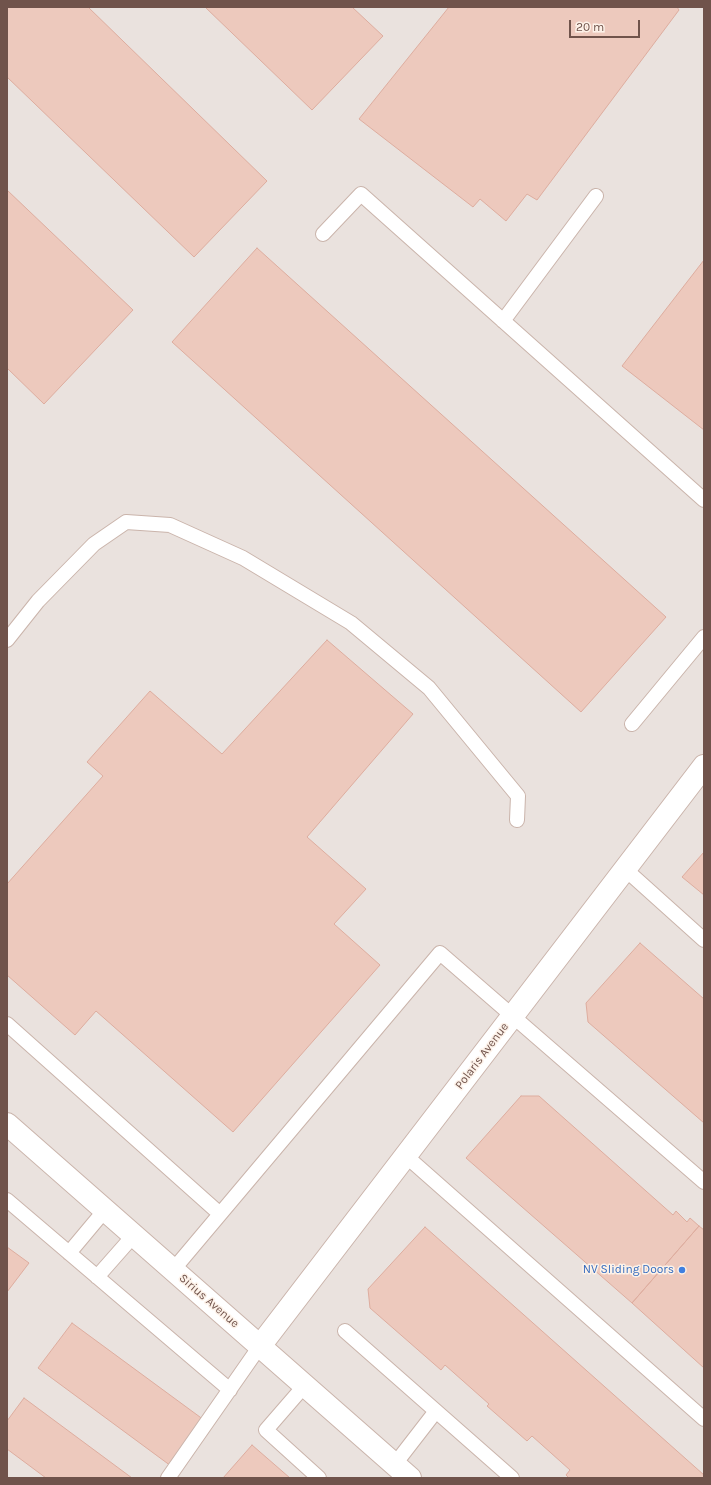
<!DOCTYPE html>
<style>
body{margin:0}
#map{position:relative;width:711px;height:1485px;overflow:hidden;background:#faeee3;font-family:Karla,sans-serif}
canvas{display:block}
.frame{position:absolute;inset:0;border:8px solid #70534b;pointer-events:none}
.scale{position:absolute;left:569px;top:20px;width:71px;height:18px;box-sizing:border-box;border:2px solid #70534b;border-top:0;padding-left:5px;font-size:12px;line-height:14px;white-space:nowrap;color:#70534b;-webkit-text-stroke:3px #fdf2e9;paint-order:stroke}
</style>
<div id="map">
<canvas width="711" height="1485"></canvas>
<div class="frame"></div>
<div class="scale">20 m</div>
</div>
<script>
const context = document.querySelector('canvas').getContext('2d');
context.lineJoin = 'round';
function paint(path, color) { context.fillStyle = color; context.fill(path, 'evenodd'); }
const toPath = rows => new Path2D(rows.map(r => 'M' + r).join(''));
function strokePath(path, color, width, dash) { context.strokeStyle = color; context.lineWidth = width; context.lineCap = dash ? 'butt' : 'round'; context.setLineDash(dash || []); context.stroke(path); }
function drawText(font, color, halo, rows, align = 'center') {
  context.font = font + ' Karla,sans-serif'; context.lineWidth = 3; context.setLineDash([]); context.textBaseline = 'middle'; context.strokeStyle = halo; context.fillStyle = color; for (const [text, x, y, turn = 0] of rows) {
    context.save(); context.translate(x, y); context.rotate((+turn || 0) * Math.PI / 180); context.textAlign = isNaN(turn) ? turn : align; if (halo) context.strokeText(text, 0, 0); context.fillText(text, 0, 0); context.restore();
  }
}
const industrial = toPath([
 [7,7,704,7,704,1478,7,1478]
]);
const building = toPath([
 [7,7,88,7,267,181,194,257,7,77,7,7],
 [205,7,352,7,383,36,312,110,205,7],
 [449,7,677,7,679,10,537,200,527,194,506,221,480,199,473,207,359,119,449,7],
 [7,190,133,310,44,404,7,368,7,190],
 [257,248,666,617,581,712,172,342,257,248],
 [704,260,704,430,622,366,704,260],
 [327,640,413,714,307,837,366,889,334,924,380,965,233,1132,96,1011,75,1035,7,975,7,884,103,776,87,762,150,691,222,754,327,640],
 [704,852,704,895,682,877,704,852],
 [640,943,704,999,704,1123,588,1022,586,1003,640,943],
 [521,1096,539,1096,673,1215,676,1211,687,1222,690,1218,699,1226,632,1303,466,1158,521,1096],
 [699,1226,704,1230,704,1368,632,1303,699,1226],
 [425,1227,704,1475,704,1478,569,1478,566,1475,570,1470,532,1436,527,1441,487,1406,489,1404,445,1365,441,1370,370,1308,368,1289,425,1227],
 [7,1247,29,1263,7,1292,7,1247],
 [72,1323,204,1420,171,1466,38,1368,72,1323],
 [24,1398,132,1478,46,1478,7,1449,7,1421,24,1398],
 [252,1445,290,1478,223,1478,252,1445]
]);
const service = toPath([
 [323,234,361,194,704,500],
 [503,321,596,196],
 [7,640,38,601,94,544,126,522,170,525,243,558,351,623,429,688,518,796,517,820],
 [632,724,704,637],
 [625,869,704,940],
 [7,1024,220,1214],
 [406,1156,704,1419],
 [7,1200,230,1390],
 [69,1253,105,1210],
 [173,1270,440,953,704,1182],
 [97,1277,134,1235],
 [345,1331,512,1478],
 [305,1385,266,1430,319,1478],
 [395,1464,436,1411],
 [168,1478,260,1346]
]);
const minor = toPath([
 [260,1346,704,766]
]);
const tertiary = toPath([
 [7,1124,410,1478]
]);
const markers = [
 [682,1270,4,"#3f7fe0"]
];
const streetNames = [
 ["Polaris Avenue",482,1056,-53],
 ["Sirius Avenue",209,1301,41]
];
const shopNames = [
 ["NV Sliding Doors",674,1270]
];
paint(industrial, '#eae2de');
paint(building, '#edc9bd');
strokePath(building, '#dead9f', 1);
strokePath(service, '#cab4ab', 16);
strokePath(minor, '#cab4ab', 24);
strokePath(tertiary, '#cab4ab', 24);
strokePath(service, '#fff', 14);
strokePath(minor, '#fff', 22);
strokePath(tertiary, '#fff', 22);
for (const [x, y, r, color] of markers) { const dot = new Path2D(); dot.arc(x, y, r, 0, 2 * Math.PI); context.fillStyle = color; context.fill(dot); strokePath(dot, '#fdf2e9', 1.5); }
drawText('12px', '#70534b', '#fdf2e9', streetNames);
drawText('12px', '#366cbe', '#fdf2e9', shopNames, 'right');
</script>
